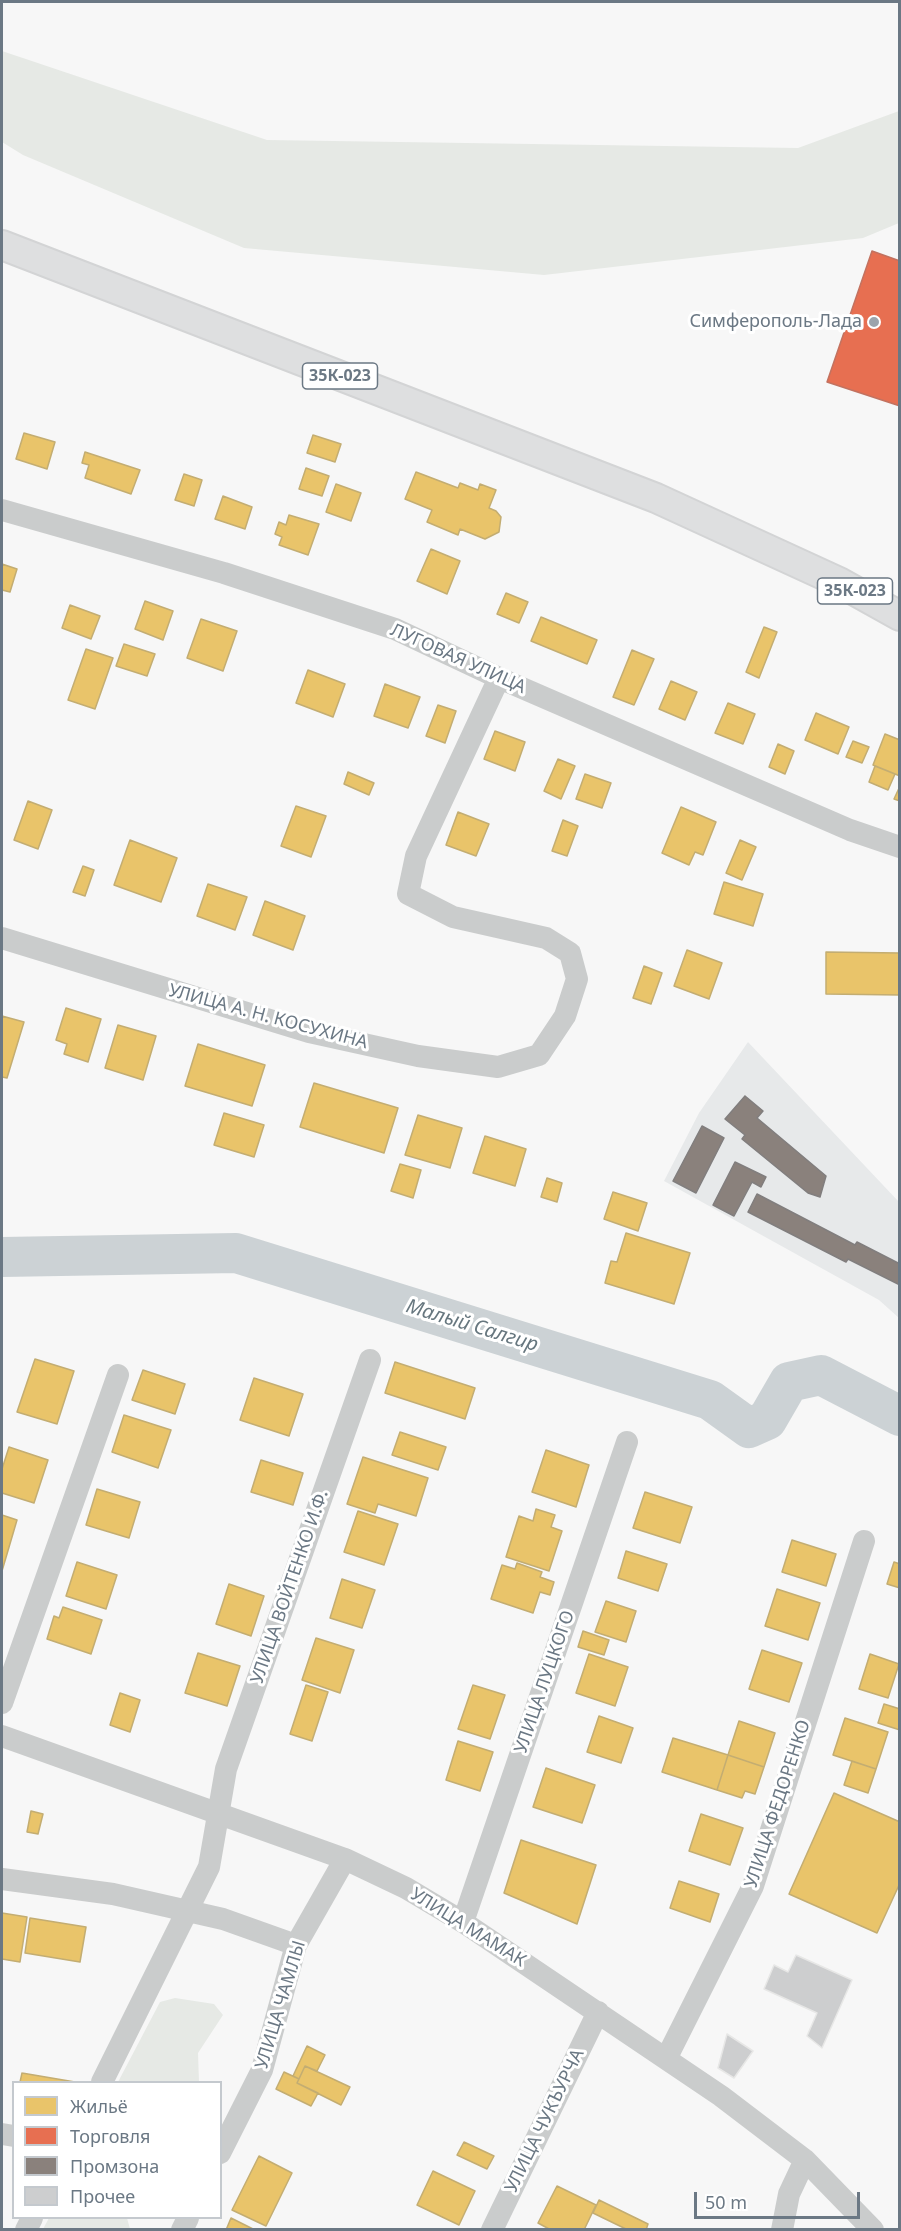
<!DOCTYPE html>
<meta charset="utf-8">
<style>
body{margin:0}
#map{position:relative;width:901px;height:2231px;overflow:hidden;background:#f7f7f7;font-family:"Noto Sans",sans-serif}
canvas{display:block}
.frame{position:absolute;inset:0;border:3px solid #6b7884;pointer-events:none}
.legend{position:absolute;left:12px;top:2081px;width:210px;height:138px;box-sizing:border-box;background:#fff;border:2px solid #c4c9ce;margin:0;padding:8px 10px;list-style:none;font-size:18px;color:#6b7884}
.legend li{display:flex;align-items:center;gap:12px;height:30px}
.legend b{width:30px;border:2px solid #c4c9ce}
.scale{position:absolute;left:694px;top:2192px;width:166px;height:27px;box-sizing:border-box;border:3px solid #6b7884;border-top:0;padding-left:8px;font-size:18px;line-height:21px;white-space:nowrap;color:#6b7884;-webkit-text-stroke:4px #fff;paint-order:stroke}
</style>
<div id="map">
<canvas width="901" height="2231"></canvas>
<div class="frame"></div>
<ul class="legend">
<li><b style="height:16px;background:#e9c46a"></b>Жильё</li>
<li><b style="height:16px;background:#e76f51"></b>Торговля</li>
<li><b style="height:16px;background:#8a817c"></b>Промзона</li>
<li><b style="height:16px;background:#cdcecf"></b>Прочее</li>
</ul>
<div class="scale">50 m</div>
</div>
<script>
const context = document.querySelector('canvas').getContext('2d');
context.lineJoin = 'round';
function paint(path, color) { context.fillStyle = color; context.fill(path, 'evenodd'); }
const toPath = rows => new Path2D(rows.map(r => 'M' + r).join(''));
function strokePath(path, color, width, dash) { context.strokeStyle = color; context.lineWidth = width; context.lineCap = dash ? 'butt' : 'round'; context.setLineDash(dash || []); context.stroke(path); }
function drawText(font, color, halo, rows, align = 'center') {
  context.font = font + ' "Noto Sans",sans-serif'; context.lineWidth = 6; context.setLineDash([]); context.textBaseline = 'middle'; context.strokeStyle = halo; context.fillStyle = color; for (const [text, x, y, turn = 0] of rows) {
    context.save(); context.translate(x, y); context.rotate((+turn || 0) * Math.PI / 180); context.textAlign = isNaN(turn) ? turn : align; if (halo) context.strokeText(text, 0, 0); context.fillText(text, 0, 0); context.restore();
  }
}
const built = toPath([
 [748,1042,899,1202,899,1318,879,1300,664,1181,699,1113]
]);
const green = toPath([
 [2,51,267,140,798,148,899,111,899,223,863,238,544,275,244,248,23,155,2,142],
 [175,1998,214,2004,223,2015,198,2053,199,2082,118,2082,160,2002],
 [49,2218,127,2218,130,2229,43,2229]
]);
const homes = toPath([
 [24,433,55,442,47,469,16,459,24,433],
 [313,435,341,444,335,462,307,453,313,435],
 [85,452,140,470,131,494,85,478,89,465,82,463,85,452],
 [306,468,329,476,322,496,299,489,306,468],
 [416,472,458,488,460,483,478,490,480,484,496,490,489,508,496,511,501,517,499,532,485,539,460,529,458,535,427,522,432,510,405,499,416,472],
 [184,474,202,480,194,506,175,500,184,474],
 [336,484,361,493,351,521,326,512,336,484],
 [223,496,252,507,245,529,215,519,223,496],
 [289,515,319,524,308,555,279,545,282,537,275,534,279,522,286,525,289,515],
 [431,549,460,561,447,594,417,581,431,549],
 [2,564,17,569,10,592,2,590,2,564],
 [506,593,528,602,519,623,497,614,506,593],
 [145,601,173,611,163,640,135,629,145,601],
 [70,605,100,616,91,639,62,628,70,605],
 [541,617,597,640,587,664,531,641,541,617],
 [201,619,237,631,223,671,187,658,201,619],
 [764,627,777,632,759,678,746,672,764,627],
 [124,644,155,654,147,676,116,666,124,644],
 [86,649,113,658,95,709,68,700,86,649],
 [632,650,654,659,634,705,613,697,632,650],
 [308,670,345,684,333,717,296,703,308,670],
 [671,681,697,692,685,720,659,709,671,681],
 [385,684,420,697,408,728,374,716,385,684],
 [728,703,755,714,743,744,715,733,728,703],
 [438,705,456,711,445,743,426,736,438,705],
 [816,713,849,727,838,754,805,740,816,713],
 [495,731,525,742,515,771,484,759,495,731],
 [885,734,900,740,900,776,873,765,885,734],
 [853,741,869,747,862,763,846,757,853,741],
 [778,744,794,751,785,774,769,767,778,744],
 [558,759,575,766,561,799,544,791,558,759],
 [875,766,895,774,888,790,869,782,875,766],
 [348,772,374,783,369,795,344,784,348,772],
 [585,774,611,783,602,808,576,799,585,774],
 [900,786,900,801,894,799,900,786],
 [28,801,52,810,38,849,14,840,28,801],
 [296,806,326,816,311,857,281,846,296,806],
 [681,807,716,822,703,855,695,852,689,865,662,853,681,807],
 [458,812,489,824,476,856,446,845,458,812],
 [563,820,578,826,567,856,552,851,563,820],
 [130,840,177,858,161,902,114,885,130,840],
 [740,840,756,847,742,880,726,873,740,840],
 [83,866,94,870,85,896,73,892,83,866],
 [724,882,763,894,753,926,714,914,724,882],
 [208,884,247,897,235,930,197,916,208,884],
 [265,901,305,916,293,950,253,935,265,901],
 [687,950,722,963,709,999,674,986,687,950],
 [826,952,900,953,900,995,826,994,826,952],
 [644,966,662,973,651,1004,633,998,644,966],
 [66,1008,101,1019,88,1062,64,1054,67,1044,56,1040,66,1008],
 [2,1016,24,1022,7,1078,2,1077,2,1016],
 [118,1025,156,1036,143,1080,105,1068,118,1025],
 [198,1044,265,1065,252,1106,185,1086,198,1044],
 [314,1083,398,1108,384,1153,300,1127,314,1083],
 [224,1113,264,1125,254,1157,214,1145,224,1113],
 [418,1115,462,1128,450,1168,405,1155,418,1115],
 [485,1136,526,1149,515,1186,473,1173,485,1136],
 [400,1164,421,1170,413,1198,391,1191,400,1164],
 [547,1178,562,1183,557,1202,541,1197,547,1178],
 [613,1192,647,1203,638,1231,604,1219,613,1192],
 [626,1233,690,1253,674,1304,605,1283,611,1261,617,1262,626,1233],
 [35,1359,74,1371,57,1424,17,1412,35,1359],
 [395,1362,475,1388,465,1419,385,1393,395,1362],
 [143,1370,185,1384,175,1414,132,1400,143,1370],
 [254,1378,303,1394,289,1436,240,1420,254,1378],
 [124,1415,171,1430,158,1468,112,1452,124,1415],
 [400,1432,446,1447,438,1470,392,1455,400,1432],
 [9,1447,48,1460,34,1503,2,1493,2,1469,9,1447],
 [546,1450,589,1465,576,1507,532,1492,546,1450],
 [363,1457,428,1478,416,1516,378,1504,375,1513,347,1504,363,1457],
 [261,1460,303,1473,293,1505,251,1492,261,1460],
 [97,1489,140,1502,129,1538,86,1525,97,1489],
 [645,1492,692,1507,680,1543,633,1528,645,1492],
 [536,1509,555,1515,551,1527,562,1531,549,1571,506,1557,519,1516,533,1521,536,1509],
 [358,1511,398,1524,384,1565,344,1552,358,1511],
 [2,1515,17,1520,2,1571,2,1515],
 [792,1540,836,1554,826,1586,782,1572,792,1540],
 [626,1551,667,1564,658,1591,618,1578,626,1551],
 [77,1562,117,1575,106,1609,66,1596,77,1562],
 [894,1562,900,1564,900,1588,887,1584,894,1562],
 [517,1563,542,1572,540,1577,554,1582,550,1595,540,1592,533,1613,491,1599,502,1565,515,1569,517,1563],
 [342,1579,375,1590,362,1628,330,1618,342,1579],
 [229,1584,264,1596,251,1636,216,1624,229,1584],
 [777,1589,820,1603,808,1640,765,1626,777,1589],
 [606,1601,636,1611,626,1642,595,1632,606,1601],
 [63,1607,102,1620,91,1654,47,1639,54,1616,59,1618,63,1607],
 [583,1631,609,1640,604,1655,578,1647,583,1631],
 [316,1638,354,1650,340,1693,302,1680,316,1638],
 [762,1650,802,1663,789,1702,749,1689,762,1650],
 [198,1653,240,1666,227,1706,185,1693,198,1653],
 [589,1654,628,1667,615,1706,576,1693,589,1654],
 [870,1654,899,1664,888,1698,859,1689,870,1654],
 [306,1685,328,1692,312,1741,290,1734,306,1685],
 [473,1685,505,1695,490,1739,458,1729,473,1685],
 [120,1693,140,1700,130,1732,110,1725,120,1693],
 [884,1704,900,1709,900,1730,878,1723,884,1704],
 [599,1716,633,1728,621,1763,587,1752,599,1716],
 [845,1718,888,1732,876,1769,833,1755,845,1718],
 [739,1721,775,1733,764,1767,728,1755,739,1721],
 [673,1738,728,1755,717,1790,662,1772,673,1738],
 [458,1741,493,1752,480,1791,446,1780,458,1741],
 [728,1755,764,1767,755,1794,745,1791,742,1798,717,1790,728,1755],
 [852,1761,876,1769,868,1793,844,1785,852,1761],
 [546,1768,595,1785,582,1823,533,1807,546,1768],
 [834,1793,900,1822,900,1883,877,1933,789,1894,834,1793],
 [31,1811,43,1814,38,1834,27,1832,31,1811],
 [701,1814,743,1828,730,1865,689,1851,701,1814],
 [521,1840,596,1865,577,1924,504,1893,521,1840],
 [679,1881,719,1894,710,1922,670,1908,679,1881],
 [2,1913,27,1917,20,1962,2,1959,2,1913],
 [30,1918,86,1927,80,1962,25,1953,30,1918],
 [307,2046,325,2055,317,2071,305,2066,299,2079,293,2076,307,2046],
 [305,2066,350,2087,341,2105,297,2083,305,2066],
 [284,2072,299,2079,297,2083,318,2093,311,2106,276,2089,284,2072],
 [22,2073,75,2082,20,2082,22,2073],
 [464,2142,494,2156,487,2169,457,2155,464,2142],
 [259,2156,292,2173,266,2226,232,2210,259,2156],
 [433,2171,475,2191,459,2225,417,2205,433,2171],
 [557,2186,596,2205,584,2230,551,2230,538,2223,557,2186],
 [599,2200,648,2224,646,2230,628,2230,593,2213,599,2200],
 [231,2218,255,2230,226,2230,231,2218]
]);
const shops = toPath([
 [872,251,900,261,900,406,827,382,872,251]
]);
const industry = toPath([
 [745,1096,763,1111,757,1118,826,1176,820,1197,808,1193,742,1139,745,1135,725,1119,745,1096],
 [702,1126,724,1138,696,1193,673,1181,702,1126],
 [735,1162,766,1177,761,1187,752,1182,734,1216,713,1205,735,1162],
 [757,1194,855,1245,857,1242,900,1264,900,1285,848,1259,846,1262,748,1212,757,1194]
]);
const river = toPath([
 [2,1257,236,1253,710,1400,749,1428,767,1420,789,1382,821,1375,900,1416]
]);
const building = toPath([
 [796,1955,852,1980,822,2048,807,2036,817,2013,764,1989,774,1965,788,1972,796,1955],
 [727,2034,753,2051,734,2078,718,2068,727,2034]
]);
const minor = toPath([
 [2,510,224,573,395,629,499,678,850,830,900,847],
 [2,938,309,1032,418,1056,498,1067,539,1055,565,1016,577,979,570,953,546,938,453,917,408,894,416,856,499,678],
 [2,1703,118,1375],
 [2,1736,345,1859,406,1888,463,1922,721,2096,805,2160,873,2230],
 [2,1879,113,1894,223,1919,296,1945],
 [463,1922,627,1442],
 [667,2057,753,1886,864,1541],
 [102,2082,209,1867,226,1769,370,1360],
 [2,2134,14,2136],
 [220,2153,262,2070,296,1945,345,1859],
 [26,2230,32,2218],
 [182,2230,188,2218],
 [492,2230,598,2012],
 [782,2230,789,2194,805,2160]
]);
const major = toPath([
 [2,245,656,498,839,582,900,616]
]);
const markers = [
 [874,322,6,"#9ca4ac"]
];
const shields = [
 [340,376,75],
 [855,591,75]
];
const shieldNames = [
 ["35К-023",340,376],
 ["35К-023",855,591]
];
const poiNames = [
 ["Симферополь-Лада",862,322]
];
const streetNames = [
 ["ЛУГОВАЯ УЛИЦА",458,659,24],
 ["УЛИЦА А. Н. КОСУХИНА",268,1017,15],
 ["УЛИЦА ВОЙТЕНКО И.Ф.",290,1587,-71],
 ["УЛИЦА ЛУЦКОГО",545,1682,-71],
 ["УЛИЦА ФЕДОРЕНКО",778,1804,-72],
 ["УЛИЦА МАМАК",468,1928,32],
 ["УЛИЦА ЧАМЛЫ",281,2005,-73],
 ["УЛИЦА ЧУКЪУРЧА",545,2121,-64]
];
const waterNames = [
 ["Малый Салгир",472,1326,17]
];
paint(built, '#e7e9ea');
paint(green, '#e6e9e5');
paint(homes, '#e9c46a');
strokePath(homes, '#c3ad72', 1.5);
paint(shops, '#e76f51');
strokePath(shops, '#c27260', 1.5);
paint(industry, '#8a817c');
strokePath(industry, '#817e7e', 1.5);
strokePath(river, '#ccd2d5', 40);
paint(building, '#cdcecf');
strokePath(building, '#e7e7e6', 1.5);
strokePath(major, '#d3d4d5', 32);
strokePath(minor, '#cacccc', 22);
strokePath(major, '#dedfe0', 28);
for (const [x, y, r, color] of markers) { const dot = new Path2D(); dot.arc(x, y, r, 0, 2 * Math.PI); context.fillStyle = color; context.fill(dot); strokePath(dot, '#fff', 2); }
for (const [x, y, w] of shields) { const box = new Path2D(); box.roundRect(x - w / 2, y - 13, w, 26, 4.5); context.fillStyle = '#fff'; context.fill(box); strokePath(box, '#6b7884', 1.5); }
drawText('bold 16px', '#6b7884', null, shieldNames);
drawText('18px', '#6b7884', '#fff', poiNames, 'right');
drawText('18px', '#6b7884', '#fff', streetNames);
drawText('italic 20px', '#67777f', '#fff', waterNames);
</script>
